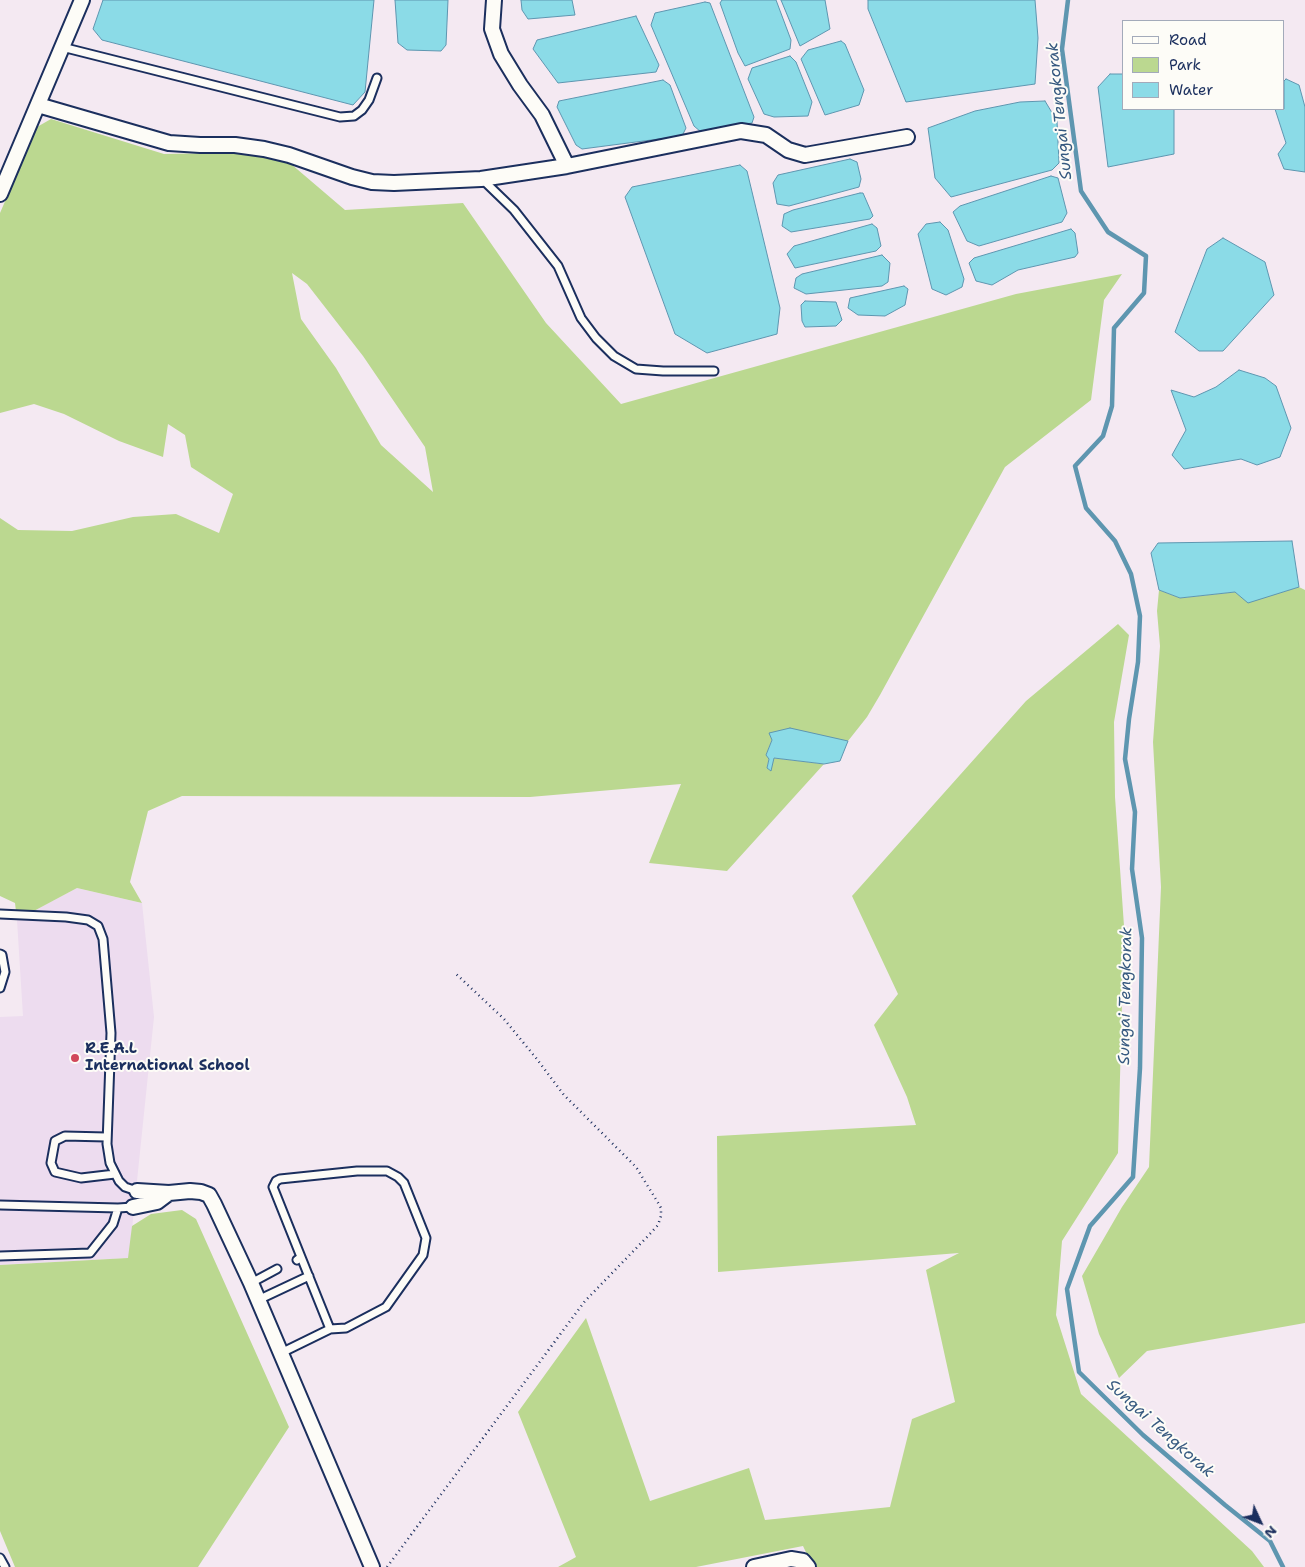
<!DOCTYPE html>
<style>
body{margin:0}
#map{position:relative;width:1305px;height:1567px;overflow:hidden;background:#f4e9f2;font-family:"Shantell Sans",sans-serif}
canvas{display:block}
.legend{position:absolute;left:1122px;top:20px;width:162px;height:90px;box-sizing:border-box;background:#fdfcf7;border:1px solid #a3aaba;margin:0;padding:6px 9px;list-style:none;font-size:15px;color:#1b2f5e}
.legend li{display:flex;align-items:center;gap:10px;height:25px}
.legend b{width:25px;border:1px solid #a3aaba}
.north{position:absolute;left:1235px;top:1497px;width:50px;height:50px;-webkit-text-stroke:4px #fdfcf7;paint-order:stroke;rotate:133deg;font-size:14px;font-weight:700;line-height:20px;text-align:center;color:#1b2f5e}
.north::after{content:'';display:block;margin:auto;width:18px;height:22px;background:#1b2f5e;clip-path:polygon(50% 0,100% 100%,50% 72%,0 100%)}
</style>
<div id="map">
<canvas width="1305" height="1567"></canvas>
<ul class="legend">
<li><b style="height:6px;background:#fdfcf7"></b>Road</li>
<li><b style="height:14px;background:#bbd890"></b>Park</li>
<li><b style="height:14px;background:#8bdbe7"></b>Water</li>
</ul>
<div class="north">N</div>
</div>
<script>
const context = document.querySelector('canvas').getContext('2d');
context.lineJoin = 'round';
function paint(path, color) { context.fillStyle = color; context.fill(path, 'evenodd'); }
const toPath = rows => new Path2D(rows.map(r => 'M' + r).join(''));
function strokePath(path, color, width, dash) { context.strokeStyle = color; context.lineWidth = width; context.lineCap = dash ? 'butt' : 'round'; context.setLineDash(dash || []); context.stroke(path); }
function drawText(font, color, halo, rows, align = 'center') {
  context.font = font + ' "Shantell Sans",sans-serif'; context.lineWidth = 4; context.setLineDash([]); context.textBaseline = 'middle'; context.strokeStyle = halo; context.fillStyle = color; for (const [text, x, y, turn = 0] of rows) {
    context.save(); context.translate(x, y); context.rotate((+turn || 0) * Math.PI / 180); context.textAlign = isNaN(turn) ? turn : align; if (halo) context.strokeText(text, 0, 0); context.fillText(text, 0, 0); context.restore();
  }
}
const built = toPath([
 [77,888,142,903,154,1017,129,1258,0,1265,0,1017,23,1016,17,920]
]);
const green = toPath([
 [51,119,164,154,277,152,345,210,463,203,546,323,621,404,1016,294,1122,274,1104,300,1091,400,1005,467,880,695,867,717,848,741,834,739,772,740,766,755,769,758,767,768,770,770,774,758,824,764,727,871,649,863,681,784,530,797,182,796,148,811,130,882,142,903,77,888,17,920,15,903,0,896,0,518,18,530,72,531,133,517,176,514,219,533,233,494,191,467,185,435,168,424,163,457,119,441,64,414,34,404,0,413,0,213,37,127],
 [292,273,307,284,363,356,425,447,433,492,381,445,336,368,301,319],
 [1299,587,1305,590,1305,1323,1147,1351,1119,1378,1099,1334,1082,1276,1122,1207,1149,1167,1161,887,1153,742,1160,646,1157,611,1159,590,1180,598,1235,592,1248,602],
 [1118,624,1129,635,1114,722,1115,797,1124,926,1118,1153,1062,1241,1056,1315,1081,1394,1252,1551,1264,1567,813,1567,803,1546,696,1567,558,1567,576,1557,518,1412,586,1318,650,1501,749,1468,765,1520,890,1507,912,1419,955,1402,926,1270,959,1253,718,1272,717,1136,916,1125,907,1097,874,1025,898,994,852,896,1026,701],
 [182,1210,196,1219,289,1427,198,1567,15,1567,0,1531,0,1265,128,1258,132,1226,151,1214]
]);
const water = toPath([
 [103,0,374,0,365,92,353,105,102,40,93,29,103,0],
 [395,0,448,0,446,45,441,51,407,50,398,43,395,0],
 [521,0,572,0,575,15,528,19,522,10,521,0],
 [722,0,776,0,791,40,790,49,745,66,738,53,720,3,722,0],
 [781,0,825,0,830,29,800,46,781,0],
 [868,0,1035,0,1038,38,1035,84,906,102,868,9,868,0],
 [705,2,710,3,754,117,752,123,701,132,694,126,651,25,655,13,705,2],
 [636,16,659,65,656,72,558,83,533,49,537,40,636,16],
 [841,41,845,44,864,90,859,105,825,115,801,59,808,50,841,41],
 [790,56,796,62,812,102,808,116,774,117,764,114,748,79,752,68,790,56],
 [1110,74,1124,74,1124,109,1174,109,1174,154,1108,167,1098,87,1110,74],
 [1286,79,1299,85,1305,107,1305,172,1284,169,1278,154,1286,143,1275,109,1284,109,1284,81,1286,79],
 [663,80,670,85,686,128,682,136,582,149,576,145,557,107,559,101,663,80],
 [1045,101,1057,121,1059,163,1052,170,951,197,935,178,928,128,975,111,1020,102,1045,101],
 [850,159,857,162,861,179,859,187,789,206,777,204,773,183,778,175,850,159],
 [740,165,747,171,780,308,777,334,707,353,675,334,625,197,632,187,740,165],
 [1051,176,1058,178,1067,213,1062,222,979,246,967,241,953,212,960,206,1051,176],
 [860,193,863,193,873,216,870,219,791,232,782,226,784,214,793,210,860,193],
 [940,222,948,230,964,279,962,287,946,295,932,289,918,234,926,224,940,222],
 [872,224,877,228,881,246,876,251,795,268,787,254,794,246,872,224],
 [1071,229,1075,233,1078,253,1075,257,1018,270,992,285,976,281,969,263,974,258,1071,229],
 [1223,238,1265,262,1274,295,1223,351,1199,351,1175,332,1207,249,1223,238],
 [882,255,890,263,888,282,882,286,806,294,794,288,796,278,802,274,882,255],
 [904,286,908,289,905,305,885,316,858,315,848,308,850,298,904,286],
 [805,301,836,302,842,320,836,326,805,327,802,321,801,305,805,301],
 [1239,370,1265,378,1276,386,1291,428,1280,457,1257,465,1241,459,1184,469,1172,455,1186,430,1171,390,1194,397,1216,387,1239,370],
 [1292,541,1299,587,1248,603,1235,592,1180,598,1159,590,1151,553,1158,543,1292,541],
 [790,728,848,741,840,761,824,764,774,758,771,771,767,768,769,759,766,755,772,740,769,733,790,728]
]);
const stream = toPath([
 [1068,0,1062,49,1081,191,1108,232,1146,256,1144,293,1114,328,1112,406,1103,436,1075,466,1086,508,1115,541,1131,574,1140,616,1138,662,1129,719,1125,759,1135,812,1132,869,1142,938,1140,1068,1133,1177,1090,1226,1067,1289,1079,1372,1143,1435,1225,1505,1270,1541,1283,1567]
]);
const path = toPath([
 [387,1567,585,1301,648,1236,658,1225,661,1216,661,1208,657,1201,636,1167,564,1095,536,1058,504,1019,454,972]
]);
const lane = toPath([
 [62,47,340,117,354,116,362,110,369,100,377,78],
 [482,179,514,210,558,266,581,318,596,338,614,356,636,369,663,371,714,371],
 [0,914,66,917,88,920,98,926,103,939,111,1033,107,1144,110,1163,119,1181,125,1187,137,1191],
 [0,954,2,955,5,972,0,988],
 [106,1137,65,1136,55,1141,51,1163,55,1172,81,1178,115,1174],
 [0,1205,118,1208],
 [0,1256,90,1253,113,1224,118,1208,133,1207],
 [297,1260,301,1257,330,1329,346,1328,386,1307,423,1255,426,1238,404,1183,398,1177,387,1171,357,1171,280,1179,276,1181,273,1187,301,1257],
 [251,1283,277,1269],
 [258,1300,309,1276],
 [281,1353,330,1329],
 [0,1558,5,1567]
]);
const street = toPath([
 [494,0,492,29,501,54,520,85,542,115,567,166],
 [38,105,169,143,200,145,235,145,264,149,289,155,352,177,372,182,394,183,481,179,567,166,741,131,766,135,788,150,805,155,907,137],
 [0,194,82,0],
 [137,1191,169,1193,190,1191,201,1192,209,1195,214,1204,251,1283,372,1567],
 [133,1207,157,1202,169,1193],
 [754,1567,791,1559,803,1561,808,1567]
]);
const markers = [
 [75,1058,5,"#d1495b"]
];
const poiNames = [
 ["R.E.A.L",85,1049],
 ["International School",85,1066]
];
const waterNames = [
 ["Sungai Tengkorak",1060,111,-96],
 ["Sungai Tengkorak",1126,996,-89],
 ["Sungai Tengkorak",1160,1429,42]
];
paint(built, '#eddcef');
paint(green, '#bbd890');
paint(water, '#8bdbe7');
strokePath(water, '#5e96b0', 1);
strokePath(stream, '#5e96b0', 4.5);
strokePath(lane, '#1b2f5e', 11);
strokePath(street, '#1b2f5e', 18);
strokePath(path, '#1b2f5e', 2.5, [1, 4]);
strokePath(lane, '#fdfcf7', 7);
strokePath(street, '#fdfcf7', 14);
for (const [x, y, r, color] of markers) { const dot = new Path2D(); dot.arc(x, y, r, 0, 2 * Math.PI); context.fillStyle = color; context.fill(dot); strokePath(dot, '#fdfcf7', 2); }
drawText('bold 15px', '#1b2f5e', '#fdfcf7', poiNames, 'left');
drawText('italic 16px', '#375a80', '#fdfcf7', waterNames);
</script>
